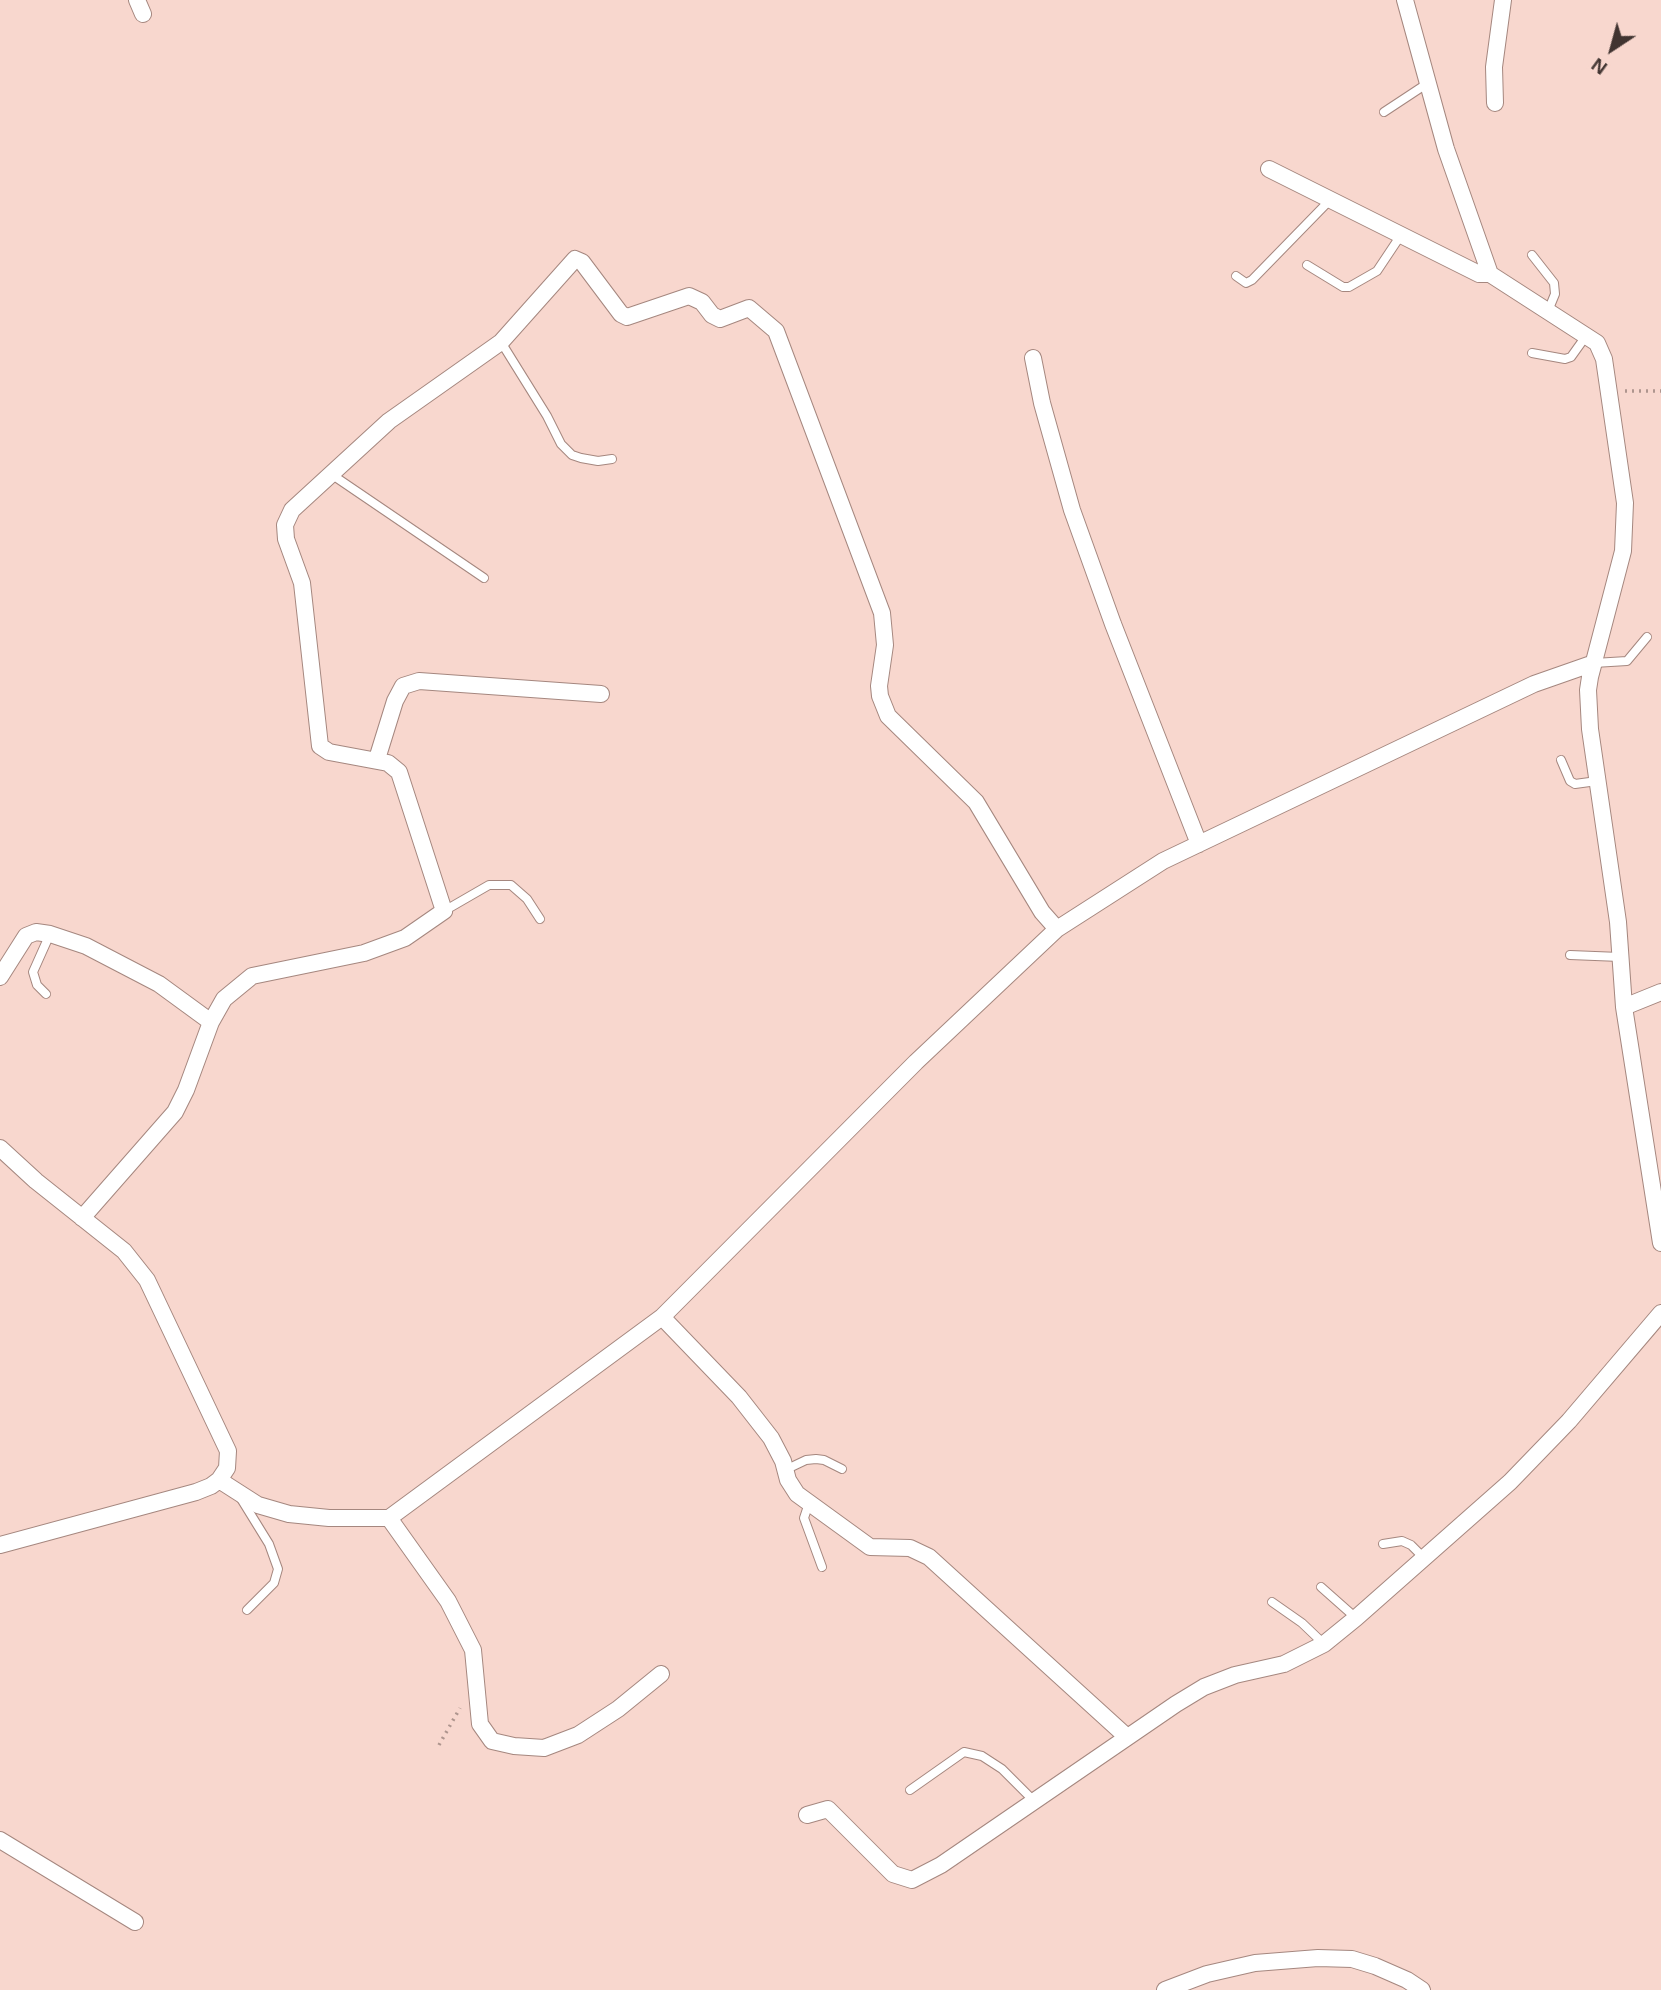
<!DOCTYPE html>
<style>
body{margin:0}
#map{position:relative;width:1661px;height:1990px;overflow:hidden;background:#f8d7ce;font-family:Helvetica,sans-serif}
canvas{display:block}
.north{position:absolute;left:1577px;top:14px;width:70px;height:70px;-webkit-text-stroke:5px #f8d7ce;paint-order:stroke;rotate:216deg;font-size:19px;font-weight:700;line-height:28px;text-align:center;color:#413431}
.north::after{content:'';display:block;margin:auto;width:24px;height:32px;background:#413431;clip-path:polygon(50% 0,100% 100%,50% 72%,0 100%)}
</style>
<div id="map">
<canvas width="1661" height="1990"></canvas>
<div class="north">N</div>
</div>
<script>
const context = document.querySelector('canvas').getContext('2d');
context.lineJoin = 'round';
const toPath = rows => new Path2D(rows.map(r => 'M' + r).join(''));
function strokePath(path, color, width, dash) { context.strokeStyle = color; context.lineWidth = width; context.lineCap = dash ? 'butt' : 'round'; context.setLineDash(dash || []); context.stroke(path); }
const path = toPath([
 [1625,391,1661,391],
 [439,1745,460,1708]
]);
const service = toPath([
 [1384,112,1428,83],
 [1532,255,1554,283,1555,294,1548,311],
 [1307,265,1343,287,1349,287,1377,271,1401,235],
 [1236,276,1246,283,1252,280,1330,200],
 [501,342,547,416,561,444,572,455,581,458,598,461,612,459],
 [1532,353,1565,359,1571,357,1586,336],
 [331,474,484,578],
 [1594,663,1627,661,1647,637],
 [1561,760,1570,781,1575,784,1597,781],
 [444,911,489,885,511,885,527,899,540,919],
 [1570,955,1620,957],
 [46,994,37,985,33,972,50,934],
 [785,1470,806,1460,816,1459,824,1460,842,1469],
 [240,1497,269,1544,278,1569,274,1583,247,1610],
 [809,1503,804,1518,822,1567],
 [1383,1544,1402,1541,1411,1545,1424,1558],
 [1321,1587,1356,1618],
 [1272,1602,1302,1623,1324,1644],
 [910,1790,964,1752,982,1756,1002,1769,1034,1801]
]);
const minor = toPath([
 [137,0,143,14],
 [1405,0,1446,149,1490,274,1597,343,1604,359,1625,503,1623,551,1590,677,1588,690,1590,729,1618,922,1624,1007,1661,1243],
 [1495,103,1494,67,1503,0],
 [1269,169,1479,274,1490,274],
 [1033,358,1042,403,1072,510,1113,624,1199,844],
 [377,759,395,701,403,686,419,681,601,694],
 [0,977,26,936,36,932,50,934,86,946,159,984,211,1022],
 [1624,1007,1661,992],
 [0,1148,36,1181,124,1251,147,1280,228,1451,227,1468,219,1480,211,1486,196,1492,0,1545],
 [82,1218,175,1112,186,1090,211,1022,224,999,252,976,364,953,405,938,444,911,399,772,388,763,329,752,320,746,302,583,286,539,285,525,292,510,389,421,501,342,575,259,582,262,621,314,627,317,689,296,702,302,712,315,720,319,749,308,776,331,882,613,885,645,879,686,880,696,888,716,976,802,1042,912,1057,929,1163,861,1534,684,1594,663],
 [662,1317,739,1397,771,1438,783,1461,788,1480,797,1494,870,1547,910,1548,929,1557,1127,1737],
 [219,1480,258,1505,289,1514,329,1518,389,1518,448,1601,473,1650,480,1724,492,1741,514,1746,544,1748,578,1735,618,1709,661,1674],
 [389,1518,662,1317,916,1062,1057,929],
 [807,1815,828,1809,893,1874,912,1880,941,1865,1176,1704,1204,1687,1235,1675,1284,1664,1324,1644,1356,1618,1510,1482,1569,1421,1661,1313],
 [0,1840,135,1922],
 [1165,1990,1207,1974,1255,1963,1318,1958,1352,1959,1375,1966,1407,1980,1422,1990]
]);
strokePath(service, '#a5877f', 10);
strokePath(minor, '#a5877f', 18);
strokePath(path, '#ae958e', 3.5, [2, 5]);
strokePath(service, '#fff', 8);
strokePath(minor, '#fff', 16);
</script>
